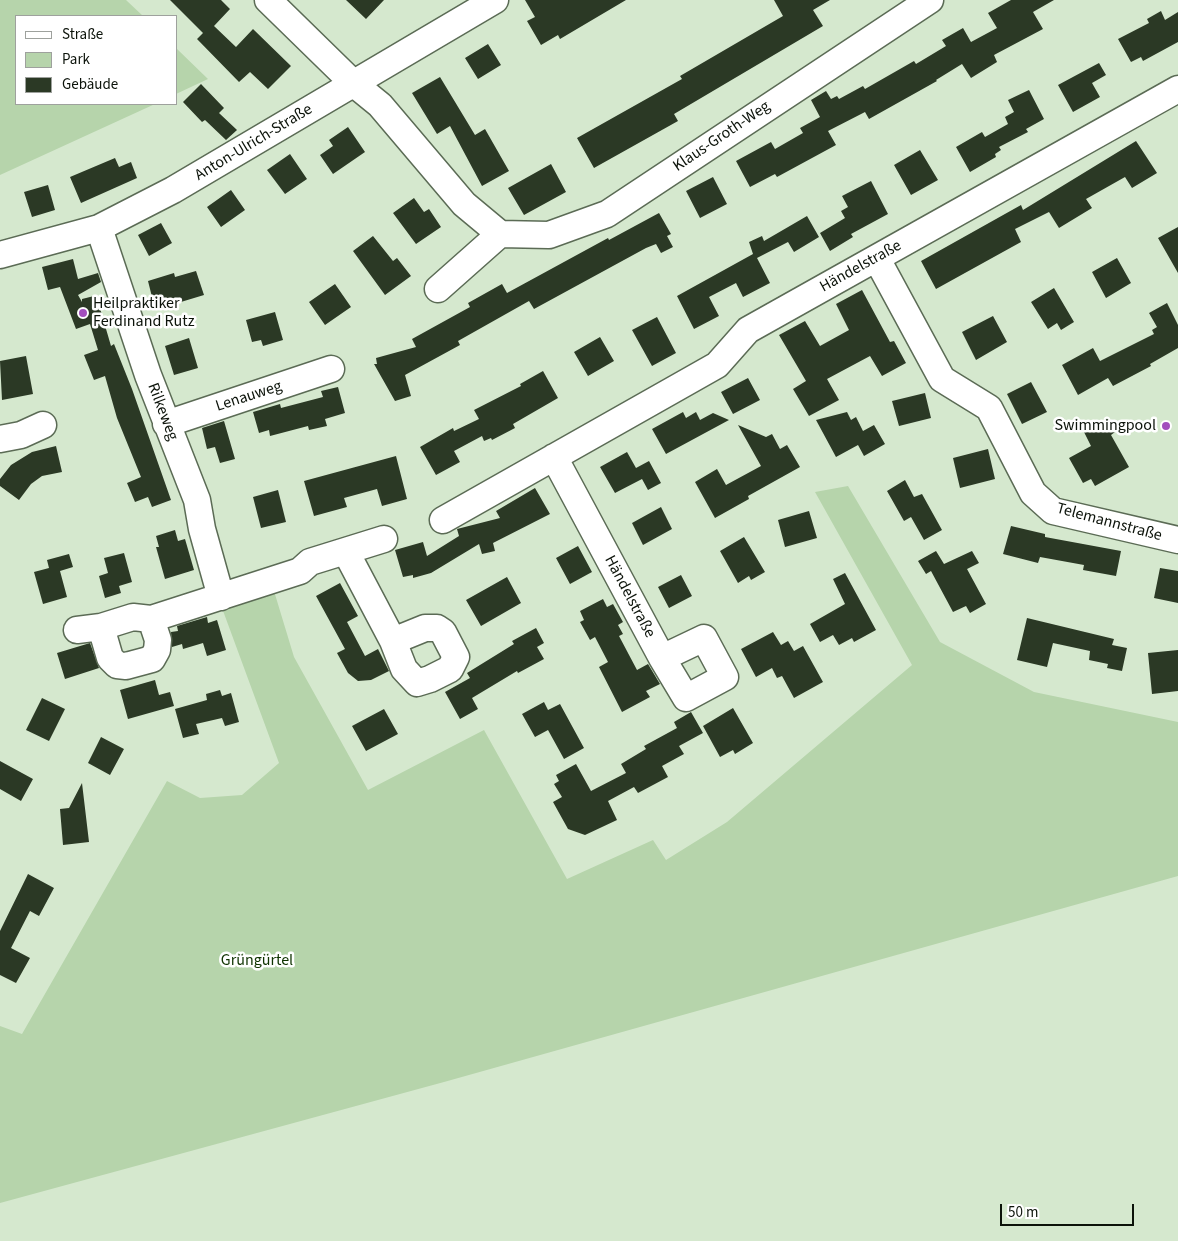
<!DOCTYPE html>
<meta charset="utf-8">
<style>
body{margin:0}
#map{position:relative;width:1178px;height:1241px;overflow:hidden;background:#d5e8ce;font-family:"Source Sans 3",sans-serif}
canvas{display:block}
.legend{position:absolute;left:15px;top:15px;width:162px;height:90px;box-sizing:border-box;background:#fff;border:1px solid #9ea19d;margin:0;padding:6px 9px;list-style:none;font-size:15px;color:#0c130a}
.legend li{display:flex;align-items:center;gap:10px;height:25px}
.legend b{width:25px;border:1px solid #9ea19d}
.scale{position:absolute;left:1000px;top:1204px;width:134px;height:22px;box-sizing:border-box;border:2px solid #0c130a;border-top:0;padding-left:6px;font-size:15px;line-height:18px;white-space:nowrap;color:#0c130a;-webkit-text-stroke:4px #fff;paint-order:stroke}
</style>
<div id="map">
<canvas width="1178" height="1241"></canvas>
<ul class="legend">
<li><b style="height:6px;background:#fff"></b>Straße</li>
<li><b style="height:14px;background:#b6d4ab"></b>Park</li>
<li><b style="height:14px;background:#2b3925"></b>Gebäude</li>
</ul>
<div class="scale">50 m</div>
</div>
<script>
const context = document.querySelector('canvas').getContext('2d');
context.lineJoin = 'round';
function paint(path, color) { context.fillStyle = color; context.fill(path, 'evenodd'); }
const toPath = rows => new Path2D(rows.map(r => 'M' + r).join(''));
function strokePath(path, color, width, dash) { context.strokeStyle = color; context.lineWidth = width; context.lineCap = dash ? 'butt' : 'round'; context.setLineDash(dash || []); context.stroke(path); }
function drawText(font, color, halo, rows, align = 'center') {
  context.font = font + ' "Source Sans 3",sans-serif'; context.lineWidth = 5; context.setLineDash([]); context.textBaseline = 'middle'; context.strokeStyle = halo; context.fillStyle = color; for (const [text, x, y, turn = 0] of rows) {
    context.save(); context.translate(x, y); context.rotate((+turn || 0) * Math.PI / 180); context.textAlign = isNaN(turn) ? turn : align; if (halo) context.strokeText(text, 0, 0); context.fillText(text, 0, 0); context.restore();
  }
}
const green = toPath([
 [0,0,126,0,143,16,16,16,16,104,155,104,0,175],
 [176,48,208,79,176,94],
 [848,486,940,642,1034,692,1178,722,1178,876,444,1082,0,1203,0,1026,22,1034,167,781,200,798,242,795,279,763,222,608,274,591,294,657,368,790,484,730,567,879,653,840,666,860,727,822,912,665,815,492]
]);
const building = toPath([
 [170,0,221,0,230,9,214,26,236,47,253,29,291,66,268,89,250,72,239,82,197,39,203,33],
 [346,0,384,0,366,19],
 [525,0,626,0,560,39,558,35,541,45,527,21,535,17],
 [774,0,830,0,813,10,823,26,674,114,678,121,594,168,577,138,682,79,680,76,783,16],
 [1011,0,1054,0,1033,12,1043,29,994,55,997,62,971,78,962,64,936,80,937,81,869,119,865,112,828,131,836,145,777,177,775,174,750,187,736,161,771,142,775,149,803,133,800,128,820,117,811,100,826,91,831,99,837,96,839,99,863,86,865,89,914,61,916,64,946,46,942,40,963,28,971,42,997,28,988,13],
 [1161,11,1165,20,1178,12,1178,42,1143,61,1141,57,1131,62,1118,39,1149,23,1147,19],
 [488,44,501,65,478,79,465,58],
 [1099,63,1106,75,1092,83,1100,97,1073,112,1058,85],
 [440,77,475,135,485,129,509,171,482,186,450,126,437,134,412,93],
 [201,84,224,108,219,113,237,130,226,140,205,120,202,122,183,102],
 [1029,90,1044,119,1026,129,1028,132,999,147,1001,150,995,154,996,157,970,172,956,147,982,132,985,137,1008,124,1005,117,1014,112,1008,100],
 [348,127,365,152,333,174,320,155,333,146,329,140],
 [1136,141,1157,173,1132,188,1125,177,1086,199,1092,208,1059,228,1049,212,1015,229,1021,242,936,289,921,261,1021,205,1023,210],
 [920,150,938,180,911,195,894,165],
 [290,154,307,179,285,194,267,170],
 [115,158,119,167,131,162,137,178,81,203,70,177],
 [551,164,566,192,524,215,508,188],
 [713,177,727,204,700,218,686,191],
 [871,181,888,214,851,234,853,237,830,251,820,233,845,218,841,211,848,207,842,196],
 [48,185,55,210,32,217,24,192],
 [231,190,245,210,221,227,207,207],
 [414,198,424,212,429,209,441,227,416,244,393,213],
 [659,213,671,234,667,236,673,247,661,253,656,244,646,248,534,309,529,301,458,341,460,345,405,375,411,396,395,401,374,364,377,364,376,358,416,347,412,339,470,307,468,303,502,284,507,293,608,238,609,240],
 [807,216,819,237,794,252,788,242,757,258,770,283,743,297,736,283,709,297,719,316,694,329,677,296,753,254,749,242,762,236,764,241],
 [161,223,172,243,149,256,138,235],
 [1178,227,1178,273,1158,238],
 [373,236,393,261,397,258,411,276,385,295,353,251],
 [1117,258,1131,283,1106,298,1092,272],
 [73,259,78,279,98,273,101,282,78,295,82,302,82,299,94,296,97,298,111,346,114,344,132,389,171,500,152,507,148,497,135,502,127,483,141,477,117,418,105,376,94,380,84,355,98,350,90,324,76,329,60,287,48,290,42,267],
 [196,271,204,295,161,308,158,300,153,301,148,281,174,273,175,277],
 [335,284,351,307,325,325,309,302],
 [1054,288,1074,322,1061,330,1057,323,1048,329,1031,302],
 [862,290,890,342,894,341,906,363,882,376,870,356,827,379,839,400,809,416,793,389,806,381,779,335,805,321,820,346,849,330,836,304],
 [1167,303,1178,325,1178,348,1150,364,1151,366,1113,386,1108,378,1078,395,1062,365,1093,348,1100,361,1154,334,1152,330,1157,327,1149,313],
 [275,312,283,340,263,346,261,340,252,342,246,320],
 [993,316,1007,342,976,360,962,332],
 [657,317,676,353,652,366,632,330],
 [600,337,614,361,588,376,574,352],
 [189,338,198,368,174,375,165,346],
 [26,356,33,394,2,400,0,361],
 [543,371,558,398,513,424,515,428,492,440,491,438,484,441,482,436,454,451,460,462,436,475,420,447,453,428,454,431,479,419,474,410,521,386,520,384],
 [748,378,760,400,733,414,721,392],
 [1031,382,1047,412,1022,424,1007,394],
 [338,387,345,413,325,419,327,426,309,430,308,426,270,436,269,430,259,433,253,412,280,404,281,408,323,397,321,391],
 [925,393,931,418,899,426,892,401],
 [683,412,686,418,696,412,700,420,713,413,729,420,666,454,652,429],
 [847,412,851,420,856,417,863,431,874,425,885,444,864,456,858,445,836,457,816,420],
 [1108,419,1115,432,1111,435,1129,467,1095,486,1091,479,1083,483,1069,458,1091,446,1084,432],
 [224,421,235,459,220,463,215,447,207,449,202,428],
 [738,425,766,437,772,434,780,449,787,445,800,467,748,496,749,499,715,518,695,482,717,469,726,485,761,466],
 [56,446,62,472,42,476,31,484,19,500,0,486,0,479,11,465,32,452],
 [988,449,995,479,960,488,953,458],
 [627,452,636,468,649,461,661,483,648,490,642,479,615,493,600,467],
 [396,456,407,499,382,506,377,489,344,498,347,507,314,516,304,481],
 [905,480,914,497,922,494,942,530,924,540,911,517,904,521,887,491],
 [535,488,550,514,493,543,495,551,482,554,479,544,431,573,413,578,413,575,403,577,395,550,423,542,427,556,459,536,457,529,500,518,496,511],
 [278,490,286,522,261,528,253,497],
 [661,507,672,529,643,545,632,523],
 [809,511,817,538,785,547,778,520],
 [1011,526,1045,534,1045,537,1121,551,1116,576,1083,570,1084,565,1040,557,1038,563,1003,554],
 [175,530,178,541,185,539,194,570,165,579,156,547,159,547,156,536],
 [744,537,765,572,751,580,749,576,738,583,720,551],
 [578,546,592,572,570,584,556,558],
 [936,551,944,564,972,551,979,563,967,569,986,604,970,613,966,606,953,612,931,571,926,574,918,561],
 [124,553,132,582,119,586,121,593,105,598,99,576,108,573,104,558],
 [69,554,73,567,60,571,67,597,43,604,34,572,49,568,47,560],
 [1160,568,1178,571,1178,603,1154,598],
 [845,573,876,630,854,642,852,638,839,645,833,635,820,642,810,624,845,604,833,579],
 [681,575,692,596,669,608,658,587],
 [507,577,521,603,481,626,466,600],
 [340,583,358,616,347,622,365,656,378,649,389,671,371,680,358,681,348,673,337,653,345,649,316,596],
 [603,599,607,607,613,604,623,622,618,625,623,634,619,636,637,670,648,664,660,684,646,691,650,697,622,712,599,667,608,662,595,637,590,640,580,622,584,620,580,611],
 [207,617,208,623,217,620,226,650,207,656,203,643,183,649,182,644,172,647,171,632,178,631,177,626],
 [1027,618,1114,639,1112,645,1127,648,1122,671,1107,668,1108,664,1089,660,1090,651,1053,643,1047,667,1017,660],
 [536,628,544,643,537,647,544,659,518,673,517,671,472,698,478,709,460,719,445,692,470,678,467,673,514,644,512,641],
 [773,632,781,645,788,641,794,651,803,646,823,682,794,698,782,676,777,678,772,668,756,677,741,649],
 [90,643,99,668,65,679,57,653],
 [1178,650,1178,691,1152,694,1148,653],
 [155,680,159,695,170,692,174,706,128,719,120,690],
 [220,690,222,696,231,693,239,722,225,726,222,718,196,724,199,734,183,738,175,709,207,700,206,694],
 [42,698,65,709,49,741,26,730],
 [544,702,548,710,560,704,584,748,564,759,548,730,535,737,522,714],
 [733,708,753,743,735,754,733,750,720,757,703,726],
 [384,709,398,734,366,751,352,726],
 [691,712,703,733,679,746,684,754,662,766,668,777,638,793,634,787,608,801,617,820,585,835,568,829,553,802,562,797,554,784,559,781,556,775,576,764,591,791,626,773,621,764,646,749,644,746,677,728,674,722],
 [101,737,124,749,110,775,88,763],
 [0,761,33,779,21,801,0,789],
 [82,783,89,842,63,845,60,809,69,808],
 [28,874,54,888,39,916,30,911,11,948,30,958,16,983,0,975,0,931]
]);
const minor = toPath([
 [268,0,353,83,380,105,464,204,500,234,549,235,607,214,930,0],
 [99,228,148,375,197,500,202,529,221,597],
 [0,255,99,228,173,190,495,0],
 [877,259,942,379,989,408,1033,493,1053,511,1178,540],
 [438,289,500,234],
 [166,424,331,369],
 [0,439,21,435,43,425],
 [554,457,662,658,686,698,725,677,704,638,662,658],
 [443,520,717,365,748,330,1178,89],
 [346,552,393,641,404,669,417,683,430,679,450,669,456,657,443,632,437,628,425,628,393,641],
 [101,627,110,658,117,665,126,666,152,659,157,650,158,640,151,619],
 [77,630,101,627,133,617,151,619,300,571,310,562,384,539]
]);
const markers = [
 [83,313,5,"#a24ebd"],
 [1166,426,5,"#a24ebd"]
];
const streetNames = [
 ["Klaus-Groth-Weg",722,137,-34],
 ["Anton-Ulrich-Straße",254,143,-31],
 ["Händelstraße",861,267,-29],
 ["Lenauweg",249,397,-18],
 ["Rilkeweg",162,412,69],
 ["Telemannstraße",1109,523,15],
 ["Händelstraße",629,597,62]
];
const poiNames = [
 ["Heilpraktiker",93,304],
 ["Ferdinand Rutz",93,322],
 ["Swimmingpool",1156,426,"right"]
];
const parkNames = [
 ["Grüngürtel",257,961]
];
paint(green, '#b6d4ab');
paint(building, '#2b3925');
strokePath(minor, '#5b6b55', 29);
strokePath(minor, '#fff', 26);
for (const [x, y, r, color] of markers) { const dot = new Path2D(); dot.arc(x, y, r, 0, 2 * Math.PI); context.fillStyle = color; context.fill(dot); strokePath(dot, '#fff', 2); }
drawText('16px', '#0c130a', '#fff', streetNames);
drawText('16px', '#0c130a', '#fff', poiNames, 'left');
drawText('16px', '#0f3300', '#fff', parkNames);
</script>
